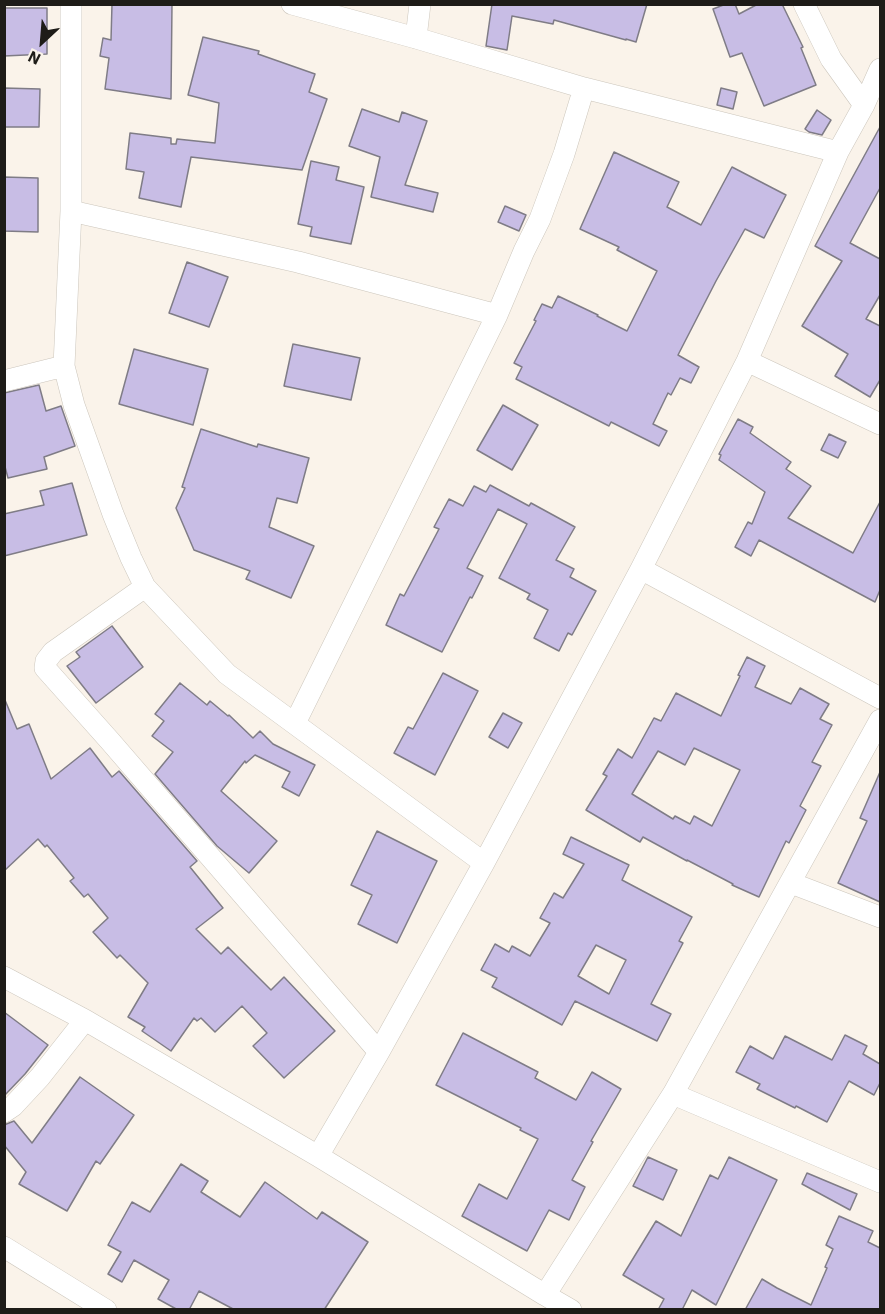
<!DOCTYPE html>
<style>
body{margin:0}
#map{position:relative;width:885px;height:1314px;overflow:hidden;background:#faf3ea;font-family:"IBM Plex Sans",sans-serif}
canvas{display:block}
.frame{position:absolute;inset:0;border:6px solid #1e1c18;pointer-events:none}
.north{position:absolute;left:12px;top:12px;width:60px;height:60px;-webkit-text-stroke:4px #faf3ea;paint-order:stroke;rotate:206deg;font-size:16px;font-weight:700;line-height:24px;text-align:center;color:#1e1c18}
.north::after{content:'';display:block;margin:auto;width:21px;height:27px;background:#1e1c18;clip-path:polygon(50% 0,100% 100%,50% 72%,0 100%)}
</style>
<div id="map">
<canvas width="885" height="1314"></canvas>
<div class="frame"></div>
<div class="north">N</div>
</div>
<script>
const context = document.querySelector('canvas').getContext('2d');
context.lineJoin = 'round';
function paint(path, color) { context.fillStyle = color; context.fill(path, 'evenodd'); }
const toPath = rows => new Path2D(rows.map(r => 'M' + r).join(''));
function strokePath(path, color, width, dash) { context.strokeStyle = color; context.lineWidth = width; context.lineCap = dash ? 'butt' : 'round'; context.setLineDash(dash || []); context.stroke(path); }
const building = toPath([
 [112,4,172,4,171,99,105,89,109,58,100,56,103,38,111,40,112,4],
 [492,4,647,4,636,42,626,39,626,40,554,20,553,24,512,16,507,50,486,46,492,4],
 [726,4,735,4,739,14,758,4,782,4,803,47,801,48,816,85,764,106,742,53,730,57,713,9,726,4],
 [4,8,47,8,47,54,4,56,4,8],
 [203,37,259,51,258,54,315,74,309,92,327,99,302,170,191,157,181,207,139,198,144,172,126,169,130,133,171,138,171,144,176,144,177,139,215,143,219,103,188,95,203,37],
 [4,88,40,89,39,127,4,127,4,88],
 [721,88,737,92,733,109,717,105,721,88],
 [362,109,399,122,402,112,427,121,405,185,438,193,433,212,371,197,380,157,349,146,362,109],
 [817,110,831,120,822,135,809,132,805,129,817,110],
 [880,127,880,188,850,243,880,259,880,295,866,319,880,326,880,380,870,397,835,376,848,354,802,326,842,261,815,246,880,127],
 [614,152,679,182,667,207,701,225,732,167,786,195,764,238,745,229,716,281,678,355,699,367,691,383,680,378,671,395,668,393,653,424,667,431,659,446,611,422,609,426,516,379,522,367,514,363,536,321,534,320,542,304,552,308,558,296,598,315,597,316,627,331,657,271,617,250,619,247,580,229,614,152],
 [311,161,339,167,336,180,364,187,351,244,310,236,312,227,298,224,311,161],
 [4,177,38,178,38,232,4,231,4,177],
 [505,206,526,215,519,231,498,222,505,206],
 [187,262,228,277,209,327,169,313,187,262],
 [293,344,360,358,351,400,284,386,293,344],
 [134,349,208,369,193,425,119,404,134,349],
 [39,385,46,411,61,406,75,446,44,457,47,469,8,478,4,463,4,393,39,385],
 [503,405,538,425,512,470,477,450,503,405],
 [738,419,753,427,750,433,791,462,786,469,811,486,788,518,853,553,880,502,880,590,875,602,759,540,751,556,735,547,748,522,752,524,765,492,719,460,721,455,719,454,738,419],
 [201,429,257,447,258,444,309,458,297,503,277,498,269,527,314,546,291,598,246,579,250,571,194,550,176,508,185,488,182,487,201,429],
 [829,434,846,442,838,458,821,450,829,434],
 [72,483,87,535,4,556,4,514,44,505,40,491,72,483],
 [490,485,529,506,531,503,575,527,556,560,574,569,570,577,596,591,572,635,568,633,559,651,534,638,548,610,527,599,530,594,499,578,527,524,498,509,467,568,483,576,472,598,470,597,442,652,386,625,400,594,404,596,439,529,434,527,449,499,463,506,474,486,486,492,490,485],
 [112,626,143,667,96,703,67,666,80,657,76,652,112,626],
 [747,657,765,666,755,687,791,704,800,688,829,704,820,719,832,725,812,762,821,766,800,806,806,810,789,843,786,841,759,897,732,885,733,884,687,860,687,861,643,837,640,842,586,810,607,776,603,774,618,749,632,758,654,718,661,721,676,693,721,716,740,676,738,675,747,657],
 [694,748,740,770,712,826,694,816,690,824,675,816,673,819,632,794,658,751,685,765,694,748],
 [443,673,478,691,435,775,394,753,408,727,413,729,443,673],
 [180,683,207,705,210,701,228,716,229,715,253,738,260,731,273,744,315,765,299,796,282,787,290,772,255,755,246,763,245,761,221,791,277,841,249,873,217,846,155,774,173,752,152,736,164,721,155,714,180,683],
 [5,700,17,729,29,724,51,779,90,748,112,777,119,771,197,861,190,867,223,908,196,929,221,954,228,947,271,990,284,977,335,1031,284,1078,253,1046,267,1033,242,1006,215,1032,201,1018,197,1021,194,1018,171,1051,142,1031,145,1027,128,1017,148,983,120,955,117,958,93,932,108,918,88,894,84,897,70,881,74,878,47,845,45,847,38,839,4,871,5,700],
 [503,713,522,723,508,748,489,737,503,713],
 [880,772,880,902,838,883,867,821,860,818,880,772],
 [377,831,437,861,397,943,358,924,372,895,351,885,377,831],
 [571,837,629,865,622,880,692,917,679,941,683,943,651,1004,671,1014,657,1041,575,1001,562,1025,492,987,497,978,481,970,495,944,509,952,512,946,530,956,550,923,540,918,554,893,563,898,584,864,563,854,571,837],
 [596,945,626,960,609,994,578,976,596,945],
 [4,1012,48,1045,25,1074,4,1096,4,1012],
 [463,1033,538,1072,535,1078,576,1100,592,1072,621,1089,591,1141,593,1142,572,1180,585,1187,569,1220,549,1210,527,1251,462,1216,479,1184,507,1199,538,1139,520,1130,521,1128,436,1085,463,1033],
 [845,1035,867,1046,863,1054,880,1064,880,1083,874,1095,849,1081,827,1122,796,1106,795,1108,757,1089,760,1084,736,1072,750,1046,773,1059,785,1036,832,1060,845,1035],
 [80,1077,134,1115,100,1164,96,1161,67,1211,19,1184,26,1172,4,1145,4,1125,14,1121,32,1143,80,1077],
 [648,1157,677,1170,663,1200,633,1186,648,1157],
 [729,1157,777,1180,716,1305,692,1290,682,1310,658,1310,664,1299,623,1275,656,1221,681,1236,710,1175,718,1179,729,1157],
 [181,1164,208,1181,201,1192,240,1217,265,1182,317,1219,322,1212,368,1242,324,1310,235,1310,199,1291,189,1310,178,1310,158,1299,169,1280,134,1260,122,1282,108,1274,121,1252,108,1245,132,1202,150,1212,181,1164],
 [807,1173,857,1194,850,1210,802,1184,807,1173],
 [839,1216,873,1231,868,1242,880,1248,880,1310,745,1310,762,1279,777,1288,811,1305,827,1268,825,1267,833,1249,826,1245,839,1216]
]);
const minor = toPath([
 [71,4,71,211,64,366,74,405,113,514,131,558,145,587,227,674,484,863],
 [292,4,416,38,584,88,838,152],
 [804,4,831,59,864,105],
 [416,38,420,4],
 [71,211,298,262,497,315],
 [747,361,880,424],
 [4,381,64,366],
 [641,569,880,698],
 [145,587,53,652,46,661,45,668,110,741,379,1052],
 [295,723,497,315,524,251,540,219,564,154,584,88],
 [791,883,880,917],
 [4,977,85,1020,318,1156,545,1295,571,1310],
 [673,1094,880,1182],
 [4,1112,13,1106,40,1077,85,1020],
 [318,1156,379,1052,484,863,641,569,747,361,838,152,864,105,880,69],
 [4,1247,106,1310],
 [545,1295,673,1094,880,720]
]);
paint(building, '#c8bde5');
strokePath(building, '#7f7c86', 1.5);
strokePath(minor, '#ccc6bc', 22);
strokePath(minor, '#fff', 21);
</script>
